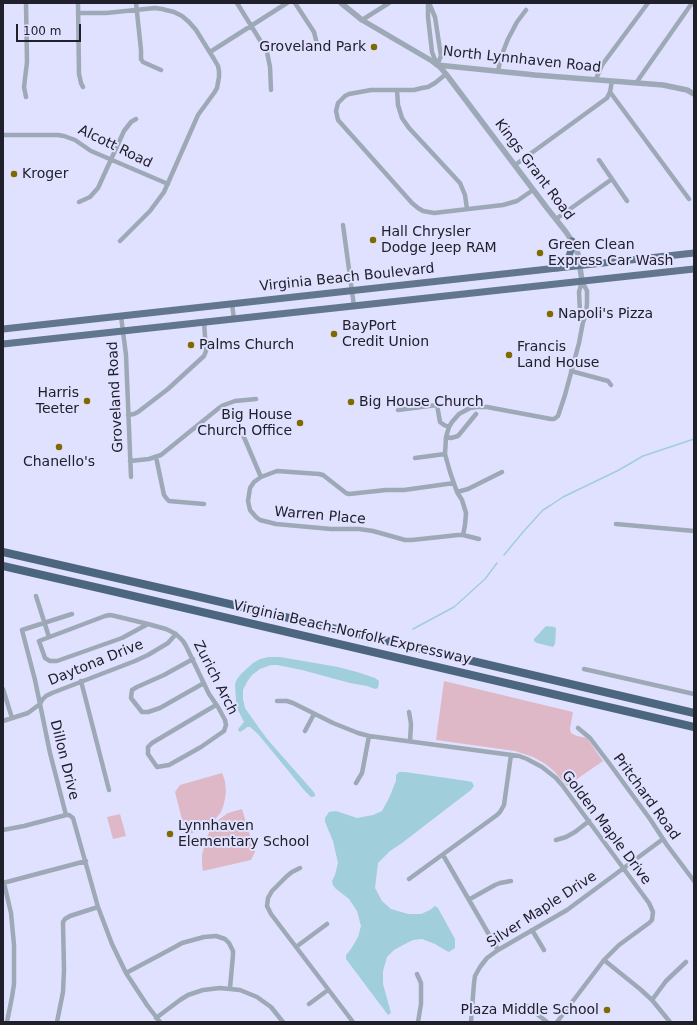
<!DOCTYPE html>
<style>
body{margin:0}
#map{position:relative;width:697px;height:1025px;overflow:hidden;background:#e0e1fe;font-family:"DejaVu Sans",sans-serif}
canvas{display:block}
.frame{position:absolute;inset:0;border:4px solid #20202d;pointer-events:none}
.scale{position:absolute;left:16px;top:24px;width:65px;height:18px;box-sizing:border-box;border:2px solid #20202d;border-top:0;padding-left:5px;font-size:12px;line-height:14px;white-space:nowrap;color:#20202d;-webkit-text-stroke:3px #e0e1fe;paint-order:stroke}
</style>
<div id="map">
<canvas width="697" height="1025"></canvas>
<div class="frame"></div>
<div class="scale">100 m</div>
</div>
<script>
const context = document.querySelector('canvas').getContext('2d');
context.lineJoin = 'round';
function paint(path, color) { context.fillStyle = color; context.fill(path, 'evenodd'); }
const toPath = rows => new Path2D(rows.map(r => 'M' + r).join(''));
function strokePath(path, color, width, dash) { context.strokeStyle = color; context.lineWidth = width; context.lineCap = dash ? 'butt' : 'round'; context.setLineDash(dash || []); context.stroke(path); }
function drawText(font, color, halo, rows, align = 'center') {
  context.font = font + ' "DejaVu Sans",sans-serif'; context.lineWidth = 4; context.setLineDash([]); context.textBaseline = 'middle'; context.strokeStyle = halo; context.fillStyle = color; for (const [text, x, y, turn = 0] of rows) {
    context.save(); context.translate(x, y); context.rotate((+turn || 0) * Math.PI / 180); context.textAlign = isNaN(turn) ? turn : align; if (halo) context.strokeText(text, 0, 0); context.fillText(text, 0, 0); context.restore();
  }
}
const green = toPath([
 [444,681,573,712,570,729,571,733,577,736,587,738,603,761,567,786,554,771,544,763,533,757,515,751,436,740],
 [222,773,225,781,226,792,224,804,221,812,213,822,204,829,186,835,175,792,180,785],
 [242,809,255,852,251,860,203,871,202,865,202,855,205,843,209,832,217,821,228,813],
 [120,814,126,836,113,839,107,817]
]);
const water = toPath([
 [546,626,555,627,556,629,555,644,553,647,537,643,534,641,534,639],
 [269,657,280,657,338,667,357,672,375,678,379,681,378,688,375,689,367,686,350,683,302,670,277,665,271,665,260,669,252,675,247,682,243,690,243,699,245,708,259,728,268,740,312,790,315,794,315,796,313,797,311,797,304,790,258,734,250,727,247,727,245,729,240,732,238,730,239,728,244,722,238,710,236,700,235,684,237,679,242,673,253,663,260,659],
 [399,772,405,772,467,781,472,782,474,786,471,790,402,843,390,851,378,863,375,888,382,901,391,909,408,914,421,914,430,910,435,906,438,908,455,939,455,948,449,952,445,950,435,944,422,939,413,940,403,945,394,950,387,957,383,971,383,984,391,1013,388,1015,346,959,346,955,351,949,358,937,361,926,357,911,349,899,335,888,333,885,332,881,335,875,338,863,333,841,325,822,325,818,329,812,336,811,357,818,373,815,382,811,389,798,396,781,396,775]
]);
const stream = toPath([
 [504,555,523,532,543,510,551,505,563,497,619,470,643,456,694,439],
 [413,629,454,607,485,579,497,563]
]);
const minor = toPath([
 [26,3,27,62,24,87,26,97],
 [78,3,79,74,81,83,83,87],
 [136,3,141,50,141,59,143,62,161,70],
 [237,3,263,45,267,52,270,67,271,90],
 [295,3,314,32,317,44],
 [428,3,428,17,432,52,437,65],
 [429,3,435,17,441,56,437,65],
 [78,13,106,13,155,8,162,9,174,12,182,16,189,22,196,30,214,59,218,66,219,71,219,77,217,88,214,93,198,115,164,192,150,211,120,241],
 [362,20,389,3],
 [210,52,287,3],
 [498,71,501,57,508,39,517,22,526,10],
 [446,74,435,83,428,87,422,88,414,90,371,90,349,94,345,96,338,103,336,111,338,120,412,203,418,208,423,211,434,213,503,205,517,201,533,190],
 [596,79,602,65,648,3],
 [636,83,692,3],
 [397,90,398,105,402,118,409,128,460,183,465,195,467,209],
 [610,92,689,199],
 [3,135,58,135,64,136,75,140,91,151,168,184],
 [599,160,627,201],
 [515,165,607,98,610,92,612,81],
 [79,202,90,197,98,188,124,131,131,122,136,119],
 [556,219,612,179],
 [343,225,354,306],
 [582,281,579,292,580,313,583,322],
 [232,304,234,319],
 [121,316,126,355,131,477],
 [571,371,608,381,611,385],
 [398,410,437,405,440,422,444,425,449,427],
 [128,415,134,414,138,412,168,389,204,356,206,351,204,322],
 [243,435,261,477],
 [446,437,451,438,458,436,476,414],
 [156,457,164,495,167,499,169,501,204,504],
 [415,458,445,454],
 [130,461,149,459,161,455,219,408,224,405,235,401,256,399],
 [454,483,404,490,386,490,349,494,346,493,323,475,319,474,277,471,261,477,254,482,250,488,248,501,250,510,256,517,260,520,276,524,331,529,359,529,373,531,405,540,412,540,458,535,463,535,479,539],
 [457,492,468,489,502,472],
 [616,524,694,531],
 [463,535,465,525,466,513,462,500,457,492,450,472,445,454,446,437,449,427,452,422,459,414,470,408,477,407,487,407,551,419,554,419,558,416,565,395,579,343,583,322,586,315,587,303,587,291,582,281],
 [36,596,49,637],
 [148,624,122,638,57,661,50,661,45,658,39,641,105,616,110,615,115,616,148,624,166,629,176,634,183,641,186,646,209,694,218,707,225,720,226,725,224,731,201,747,169,765,157,767,148,754,148,747,152,743,216,705],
 [193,659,164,675,137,687,132,690,131,698,142,712,148,712,160,708,204,683],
 [584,669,694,694],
 [81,681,109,790],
 [3,689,12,718],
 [277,701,287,701,293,703,333,723,358,733,369,736,519,756,527,759,542,767,556,778,562,785,649,903,653,912,652,920,649,923,619,945,604,960,557,1022],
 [409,712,411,724,410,741],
 [3,721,28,713,40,704,42,700,46,696,52,693,135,661,148,655,168,643,176,634],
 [578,728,590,738,609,763,650,819,667,845,694,881],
 [305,731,314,714],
 [356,783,362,773,363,768,369,736],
 [66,815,50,753,40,704,35,680,22,630,72,614],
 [3,830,24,826,66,815,69,815,73,818,98,907,112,944,126,973,147,1005,160,1022],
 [556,840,566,837,575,832,589,821],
 [443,855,498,950],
 [300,868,292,872,287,876,272,891,268,898,267,906,271,914,353,1022],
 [409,879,497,815,500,812,504,805,511,755],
 [3,883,86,861],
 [4,883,11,913,14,945,14,984,12,997,7,1022],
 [470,899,495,885,500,883,511,881],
 [532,930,544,950],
 [296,947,327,924],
 [604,960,640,989,652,1000,670,1022],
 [126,973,173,948,182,943,204,937,216,936,225,939,229,943,233,951,233,955,230,988],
 [417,974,421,983,421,1004,418,1022],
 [652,1000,666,981,686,962],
 [309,1004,328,990],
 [527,1006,547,1022],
 [156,1018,180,1000,188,995,203,990,220,988,240,990,257,997,271,1007,283,1022],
 [57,1022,63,992,64,970,63,922,65,919,70,916,98,907],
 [471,1022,474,983,475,976,480,967,487,958,498,950,567,910,663,839]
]);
const tertiary = toPath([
 [341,3,362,20,432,61,440,67,446,74,547,208,566,232,572,241,578,254,582,281],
 [437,65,535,75,663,85,687,90,694,94]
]);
const primary = toPath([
 [558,268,567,261,568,259,571,250,572,241],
 [3,329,694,253],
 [3,344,694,269]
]);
const motorway = toPath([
 [3,552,191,595,694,713],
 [3,566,112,591,694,727]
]);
const markers = [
 [374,47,4,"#7f6a02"],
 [14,174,4,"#7f6a02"],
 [373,240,4,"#7f6a02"],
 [540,253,4,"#7f6a02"],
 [550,314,4,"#7f6a02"],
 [334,334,4,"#7f6a02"],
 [191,345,4,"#7f6a02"],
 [509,355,4,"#7f6a02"],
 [87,401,4,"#7f6a02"],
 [351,402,4,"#7f6a02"],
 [300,423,4,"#7f6a02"],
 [59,447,4,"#7f6a02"],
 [170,834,4,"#7f6a02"],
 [607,1010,4,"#7f6a02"]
];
const poiNames = [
 ["Groveland Park",366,47,"right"],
 ["Kroger",22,174],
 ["Hall Chrysler",381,232],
 ["Dodge Jeep RAM",381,248],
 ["Green Clean",548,245],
 ["Express Car Wash",548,261],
 ["Napoli's Pizza",558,314],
 ["BayPort",342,326],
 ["Credit Union",342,342],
 ["Palms Church",199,345],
 ["Francis",517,347],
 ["Land House",517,363],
 ["Harris",79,393,"right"],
 ["Teeter",79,409,"right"],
 ["Big House Church",359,402],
 ["Big House",292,415,"right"],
 ["Church Office",292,431,"right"],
 ["Chanello's",59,462,"center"],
 ["Lynnhaven",178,826],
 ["Elementary School",178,842],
 ["Plaza Middle School",599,1010,"right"]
];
const streetNames = [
 ["North Lynnhaven Road",522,60,6],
 ["Alcott Road",115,147,26],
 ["Kings Grant Road",534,170,53],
 ["Virginia Beach Boulevard",347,278,-6],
 ["Groveland Road",116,397,-93],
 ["Warren Place",320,516,5],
 ["Virginia Beach-Norfolk Expressway",352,633,13],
 ["Daytona Drive",96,663,-22],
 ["Zurich Arch",215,678,63],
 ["Dillon Drive",64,760,76],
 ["Pritchard Road",646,797,54],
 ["Golden Maple Drive",606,828,53],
 ["Silver Maple Drive",542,910,-33]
];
paint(green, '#dfb8c7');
paint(water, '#a0ceda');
strokePath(stream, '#a0ceda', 1.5);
strokePath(minor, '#9da9b6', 4.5);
strokePath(tertiary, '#9da9b6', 5.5);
strokePath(primary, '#62778e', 7);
strokePath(motorway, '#4d667f', 8);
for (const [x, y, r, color] of markers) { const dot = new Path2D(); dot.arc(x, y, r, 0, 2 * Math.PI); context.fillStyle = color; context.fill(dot); strokePath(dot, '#e0e1fe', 1.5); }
drawText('14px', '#20202d', '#e0e1fe', poiNames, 'left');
drawText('14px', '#20202d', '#e0e1fe', streetNames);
</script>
